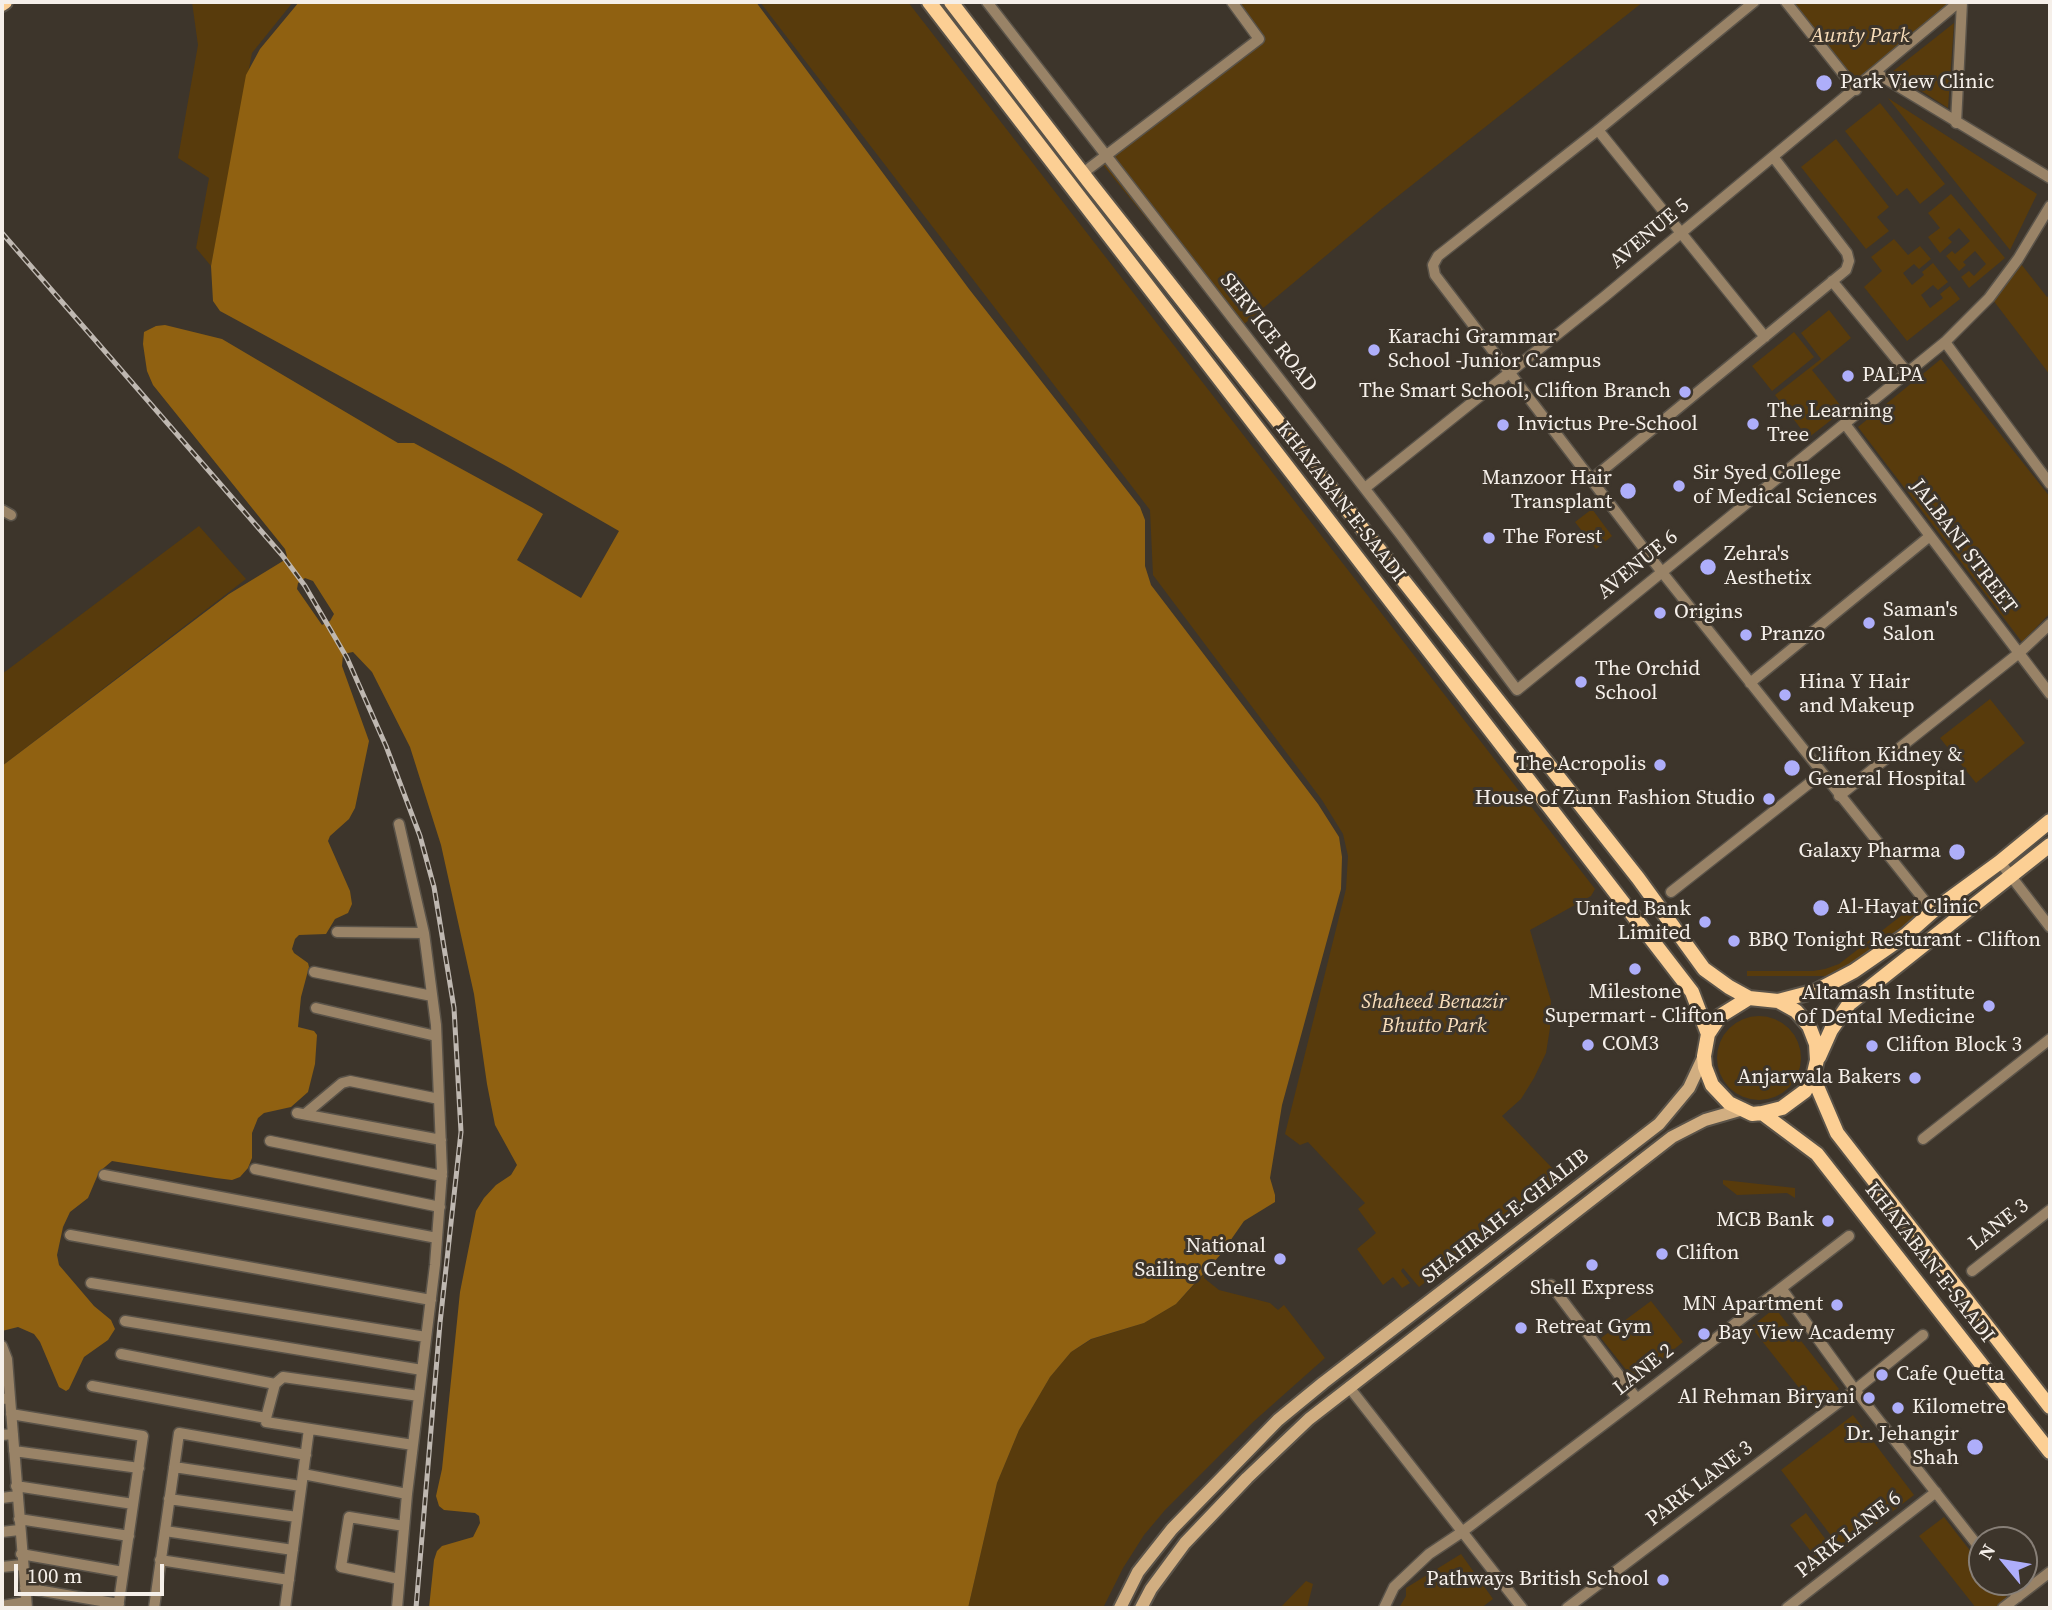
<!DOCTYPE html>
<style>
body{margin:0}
#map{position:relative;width:2052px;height:1610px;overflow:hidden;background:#3d352b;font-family:"Source Serif 4",serif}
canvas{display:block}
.frame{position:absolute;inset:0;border:4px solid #f5efe9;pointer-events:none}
.north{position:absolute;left:1968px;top:1526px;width:70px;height:70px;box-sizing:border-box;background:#3d352b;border:2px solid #877f77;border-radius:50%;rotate:300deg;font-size:19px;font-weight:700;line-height:28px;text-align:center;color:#f5efe9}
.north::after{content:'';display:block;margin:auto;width:24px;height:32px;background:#aeaefa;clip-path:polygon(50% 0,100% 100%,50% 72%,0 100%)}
.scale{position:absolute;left:14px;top:1564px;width:150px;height:32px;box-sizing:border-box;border:4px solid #f5efe9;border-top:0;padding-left:9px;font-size:21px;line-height:24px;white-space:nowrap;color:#f5efe9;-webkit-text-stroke:5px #3d352b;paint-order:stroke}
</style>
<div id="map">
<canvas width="2052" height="1610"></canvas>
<div class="frame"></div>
<div class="north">N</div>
<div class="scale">100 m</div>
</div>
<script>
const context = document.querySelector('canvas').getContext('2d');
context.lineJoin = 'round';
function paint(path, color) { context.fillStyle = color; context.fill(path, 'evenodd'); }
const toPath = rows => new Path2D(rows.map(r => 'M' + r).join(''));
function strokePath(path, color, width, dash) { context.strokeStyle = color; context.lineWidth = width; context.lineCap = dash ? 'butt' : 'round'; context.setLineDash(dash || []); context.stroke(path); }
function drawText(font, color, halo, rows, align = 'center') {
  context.font = font + ' "Source Serif 4",serif'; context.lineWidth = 6; context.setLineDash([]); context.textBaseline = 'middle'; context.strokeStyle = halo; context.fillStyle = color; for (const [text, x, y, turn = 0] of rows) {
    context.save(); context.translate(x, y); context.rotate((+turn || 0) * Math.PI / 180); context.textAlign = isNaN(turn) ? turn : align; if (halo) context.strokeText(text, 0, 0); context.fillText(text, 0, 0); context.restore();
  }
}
const green = toPath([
 [192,2,293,2,252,53,211,266,196,248,209,178,178,158,198,45],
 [760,2,908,2,1595,889,1591,896,1530,930,1551,1001,1550,1028,1546,1053,1534,1078,1521,1099,1502,1116,1553,1169,1553,1184,1419,1287,1403,1268,1401,1271,1410,1283,1402,1288,1393,1277,1383,1285,1357,1249,1376,1233,1358,1209,1365,1203,1308,1142,1300,1145,1285,1134,1346,889,1348,856,1343,834,1322,800,1153,575,1150,510],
 [1232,2,1643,2,1383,208,1237,330,1103,165,1259,39],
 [1787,2,1953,2,1856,90],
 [1954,23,1948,108,1892,72],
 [1888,98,2037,194,2010,250],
 [1880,103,1945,184,1920,204,1907,188,1897,196,1845,131],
 [1836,139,1889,207,1877,217,1889,231,1866,249,1801,167],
 [1951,194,2005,258,1969,288,1961,277,1969,271,1974,276,1986,264,1975,251,1963,262,1966,265,1959,271,1946,256,1952,251,1955,254,1970,241,1959,228,1948,238,1952,242,1940,253,1928,237,1940,228,1928,213],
 [1894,239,1908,255,1920,246,1931,259,1919,269,1914,264,1903,273,1912,285,1924,275,1922,272,1933,263,1948,282,1938,290,1933,285,1921,295,1930,308,1943,298,1940,294,1950,286,1960,299,1907,341,1864,287,1882,271,1871,257],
 [2021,264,2047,297,2050,295,2050,375,1993,300],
 [1829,310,1851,338,1812,370,1844,410,1808,438,1775,395,1821,359,1801,333],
 [1794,332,1814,357,1772,391,1752,366],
 [1941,359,2050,497,2050,613,2022,642,1858,427],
 [1592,509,1612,536,1596,549,1575,522],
 [199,526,246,579,2,766,2,674],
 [1990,699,2025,743,1976,783,1940,738],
 [1915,905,1919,907,1920,913,1850,966,1828,976,1747,976,1747,971,1813,971,1825,969,1839,964],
 '1717 1058a42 42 0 1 1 84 0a42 42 0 1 1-84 0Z',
 [1723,1180,1795,1188,1795,1198,1787,1193,1737,1195,1723,1184],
 [1204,1274,1204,1278,1219,1290,1270,1303,1278,1310,1284,1305,1325,1358,1253,1422,1165,1510,1144,1535,1123,1568,1103,1608,968,1608,997,1483,1019,1430,1050,1377,1071,1352,1092,1339,1144,1323,1176,1304],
 [1651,1301,1683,1342,1635,1381,1601,1338],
 [1775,1308,1839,1389,1815,1408,1751,1327],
 [1853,1415,1914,1495,1842,1550,1781,1470],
 [1806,1513,1832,1548,1817,1559,1790,1525],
 [1944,1517,1982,1566,1982,1582,1995,1582,2010,1601,2001,1608,1976,1608,1919,1536],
 [1461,1554,1493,1599,1481,1608,1399,1608,1406,1596,1406,1588],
 [1306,1581,1313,1584,1307,1608,1280,1608]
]);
const water = toPath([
 [299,2,756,2,969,289,1140,507,1145,520,1145,566,1151,585,1318,804,1339,837,1342,857,1341,889,1282,1105,1270,1178,1275,1195,1275,1202,1244,1221,1221,1254,1176,1304,1144,1323,1091,1339,1071,1352,1050,1377,1019,1430,997,1483,968,1608,429,1608,434,1560,437,1551,442,1546,473,1537,480,1523,479,1516,475,1513,444,1510,439,1506,436,1496,442,1469,460,1292,476,1211,484,1198,496,1185,511,1175,517,1165,495,1125,487,1084,474,994,441,845,410,747,372,672,353,652,343,654,342,666,369,741,355,808,349,819,330,836,328,841,350,891,352,904,348,913,335,919,326,934,299,935,295,939,292,949,294,953,308,963,309,967,301,997,298,1027,314,1031,317,1035,315,1064,308,1092,291,1107,264,1113,258,1118,252,1133,252,1158,248,1168,240,1177,232,1180,216,1178,112,1161,99,1172,88,1198,70,1212,63,1227,57,1255,59,1265,94,1306,111,1320,115,1329,108,1340,84,1357,69,1389,66,1391,59,1387,40,1342,34,1334,18,1327,2,1331,2,766,229,594,283,561,287,556,285,549,153,385,147,371,143,344,144,332,156,326,165,325,222,339,398,443,414,443,533,508,543,514,517,560,581,598,619,531,506,466,220,311,213,301,211,266,246,75,260,49],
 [305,578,313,581,334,614,330,621,322,625,297,589,298,583]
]);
const minor = toPath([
 [987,2,1400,534,1517,690,1945,342,1989,298,2018,259,2050,206],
 [1754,2,1598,130,1438,256,1433,265,1435,275,1661,571,1933,911],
 [1786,2,1856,90],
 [1876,73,2050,178],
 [1956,123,1962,2],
 [1598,130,1765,337],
 [1083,173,1259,39,1232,2],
 [1832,281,1907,372],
 [1945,342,2050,484],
 [1845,424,2050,694],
 [1592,479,1846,270,1849,261,1847,253,1774,158],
 [1365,488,1604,297,1959,2],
 [2,510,11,515],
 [1750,683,1930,536],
 [1839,796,2019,653,2050,624],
 [2000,862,2050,927],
 [1671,892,1821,774],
 [337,932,424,933],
 [314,972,432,996],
 [316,1008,436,1036],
 [297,1113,441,1140],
 [305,1114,342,1083,350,1081,439,1099],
 [1923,1139,2050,1039],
 [270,1141,442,1176],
 [255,1169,440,1207],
 [104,1175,437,1238],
 [70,1235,431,1300],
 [1972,1271,2050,1210],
 [91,1283,426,1337],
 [1551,1285,1637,1399],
 [1781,1288,1855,1390,1982,1551],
 [125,1321,422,1370],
 [2,1346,7,1359,10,1398],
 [121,1354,275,1384],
 [92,1386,266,1418],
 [1349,1387,1522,1608],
 [2,1399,10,1398,27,1608],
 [11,1414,143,1436,118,1608],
 [2,1435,13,1434],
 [413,1445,266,1422,266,1418,275,1384,283,1377,419,1396],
 [14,1451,139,1468],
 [174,1467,301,1486],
 [303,1474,407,1494],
 [16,1486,133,1504],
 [2,1498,17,1496],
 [169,1499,297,1517],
 [19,1519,129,1536],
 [165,1531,293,1550],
 [2,1532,19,1530],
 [21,1554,123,1572],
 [160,1560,289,1580],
 [2,1567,22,1565],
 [399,1579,341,1567,349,1517,404,1526],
 [2006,1582,2018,1597],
 [25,1588,119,1604],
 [2,1606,26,1602],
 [154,1608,179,1433,306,1455],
 [285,1608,309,1429],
 [397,1608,407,1494,435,1265,442,1172,436,1025,424,933,399,824],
 [1384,1608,1394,1587,1429,1554,1462,1532,1637,1399,1849,1236],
 [1567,1608,1855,1390,1923,1335],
 [1787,1608,1936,1492],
 [2003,1608,2050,1572]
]);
const secondary = toPath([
 [1120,1608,1138,1572,1172,1529,1278,1420,1323,1383,1659,1124,1689,1088,1704,1056],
 [1141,1608,1151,1589,1185,1543,1247,1478,1309,1419,1672,1137,1705,1120,1743,1109]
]);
const primary = toPath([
 [929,2,1692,992,1708,1034],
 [951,2,1090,183,1638,878,1704,969,1729,987,1749,998],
 [2,4,5,2],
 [1749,998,1778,1001,1796,1011,1809,1026,1816,1044,1817,1060,1813,1077,1805,1091,1782,1108,1762,1113,1752,1114,1729,1103,1712,1085,1705,1067,1704,1056,1708,1034,1720,1016,1749,998],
 [1778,1001,1816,991,1854,971,1906,935,1933,911,2000,862,2050,821],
 [1819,1057,1831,1030,1849,1004,2050,845],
 [1813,1077,1837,1133,2050,1407],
 [1762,1113,1817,1154,2050,1452]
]);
const rail = toPath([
 [2,233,282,555,305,586,347,658,386,746,420,836,434,887,454,1008,461,1132,440,1323,416,1608]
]);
const markers = [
 [1824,83,9,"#aeaefa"],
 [1374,350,7,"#aeaefa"],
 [1848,376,7,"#aeaefa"],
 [1685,392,7,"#aeaefa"],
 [1753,424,7,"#aeaefa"],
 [1503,425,7,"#aeaefa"],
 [1679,486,7,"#aeaefa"],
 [1628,491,9,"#aeaefa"],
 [1489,538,7,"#aeaefa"],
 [1708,567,9,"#aeaefa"],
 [1660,613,7,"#aeaefa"],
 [1869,623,7,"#aeaefa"],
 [1746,635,7,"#aeaefa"],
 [1581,682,7,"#aeaefa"],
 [1785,695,7,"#aeaefa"],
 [1660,765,7,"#aeaefa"],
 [1792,768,9,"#aeaefa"],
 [1769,799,7,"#aeaefa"],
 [1957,852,9,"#aeaefa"],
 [1821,908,9,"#aeaefa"],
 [1705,922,7,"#aeaefa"],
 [1734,941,7,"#aeaefa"],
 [1635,969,7,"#aeaefa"],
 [1989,1006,7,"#aeaefa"],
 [1588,1045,7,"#aeaefa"],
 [1872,1046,7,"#aeaefa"],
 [1915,1078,7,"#aeaefa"],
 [1828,1221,7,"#aeaefa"],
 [1662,1254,7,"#aeaefa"],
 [1280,1259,7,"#aeaefa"],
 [1592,1265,7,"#aeaefa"],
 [1837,1305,7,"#aeaefa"],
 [1521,1328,7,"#aeaefa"],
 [1704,1334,7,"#aeaefa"],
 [1882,1375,7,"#aeaefa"],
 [1869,1398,7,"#aeaefa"],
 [1898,1408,7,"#aeaefa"],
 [1975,1447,9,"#aeaefa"],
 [1663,1580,7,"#aeaefa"]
];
const parkNames = [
 ["Aunty Park",1860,37],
 ["Shaheed Benazir",1434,1003],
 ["Bhutto Park",1434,1027]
];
const poiNames = [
 ["Park View Clinic",1840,83],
 ["Karachi Grammar",1388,338],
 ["School -Junior Campus",1388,362],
 ["PALPA",1862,376],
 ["The Smart School, Clifton Branch",1671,392,"right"],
 ["The Learning",1767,412],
 ["Tree",1767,436],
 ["Invictus Pre-School",1517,425],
 ["Sir Syed College",1693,474],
 ["of Medical Sciences",1693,498],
 ["Manzoor Hair",1612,479,"right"],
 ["Transplant",1612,503,"right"],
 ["The Forest",1503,538],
 ["Zehra's",1724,555],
 ["Aesthetix",1724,579],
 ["Saman's",1883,611],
 ["Salon",1883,635],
 ["Origins",1674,613],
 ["Pranzo",1760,635],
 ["The Orchid",1595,670],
 ["School",1595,694],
 ["Hina Y Hair",1799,683],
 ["and Makeup",1799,707],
 ["Clifton Kidney &",1808,756],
 ["General Hospital",1808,780],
 ["The Acropolis",1646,765,"right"],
 ["House of Zunn Fashion Studio",1755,799,"right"],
 ["Galaxy Pharma",1941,852,"right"],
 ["Al-Hayat Clinic",1837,908],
 ["United Bank",1691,910,"right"],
 ["Limited",1691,934,"right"],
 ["BBQ Tonight Resturant - Clifton",1748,941],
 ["Milestone",1635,993,"center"],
 ["Supermart - Clifton",1635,1017,"center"],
 ["Altamash Institute",1975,994,"right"],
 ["of Dental Medicine",1975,1018,"right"],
 ["COM3",1602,1045],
 ["Clifton Block 3",1886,1046],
 ["Anjarwala Bakers",1901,1078,"right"],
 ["MCB Bank",1814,1221,"right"],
 ["National",1266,1247,"right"],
 ["Sailing Centre",1266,1271,"right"],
 ["Clifton",1676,1254],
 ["Shell Express",1592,1289,"center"],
 ["MN Apartment",1823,1305,"right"],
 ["Retreat Gym",1535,1328],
 ["Bay View Academy",1718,1334],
 ["Cafe Quetta",1896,1375],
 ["Al Rehman Biryani",1855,1398,"right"],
 ["Kilometre",1912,1408],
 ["Dr. Jehangir",1959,1435,"right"],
 ["Shah",1959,1459,"right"],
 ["Pathways British School",1649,1580,"right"]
];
const streetNames = [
 ["AVENUE 5",1650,234,-40],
 ["SERVICE ROAD",1268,333,52],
 ["KHAYABAN-E-SAADI",1340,502,52],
 ["JALBANI STREET",1963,547,53],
 ["AVENUE 6",1638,565,-39],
 ["SHAHRAH-E-GHALIB",1506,1217,-38],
 ["LANE 3",1999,1225,-38],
 ["KHAYABAN-E-SAADI",1929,1263,52],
 ["LANE 2",1644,1370,-38],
 ["PARK LANE 3",1700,1484,-37],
 ["PARK LANE 6",1849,1535,-38]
];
paint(green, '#583b0c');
paint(water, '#906111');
strokePath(minor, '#5a5349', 13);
strokePath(secondary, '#5a5349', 16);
strokePath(primary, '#5a5349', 18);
strokePath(minor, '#998367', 10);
strokePath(secondary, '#d1ae81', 12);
strokePath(primary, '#fccf94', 14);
strokePath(rail, '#bfb8b1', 5);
strokePath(rail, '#3d352b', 2.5, [8]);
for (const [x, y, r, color] of markers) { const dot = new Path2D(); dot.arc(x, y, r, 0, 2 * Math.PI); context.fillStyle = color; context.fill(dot); strokePath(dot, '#3d352b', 2.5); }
drawText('italic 21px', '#f8ddba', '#3d352b', parkNames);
drawText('21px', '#f5efe9', '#3d352b', poiNames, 'left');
drawText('21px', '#f5efe9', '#3d352b', streetNames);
</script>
